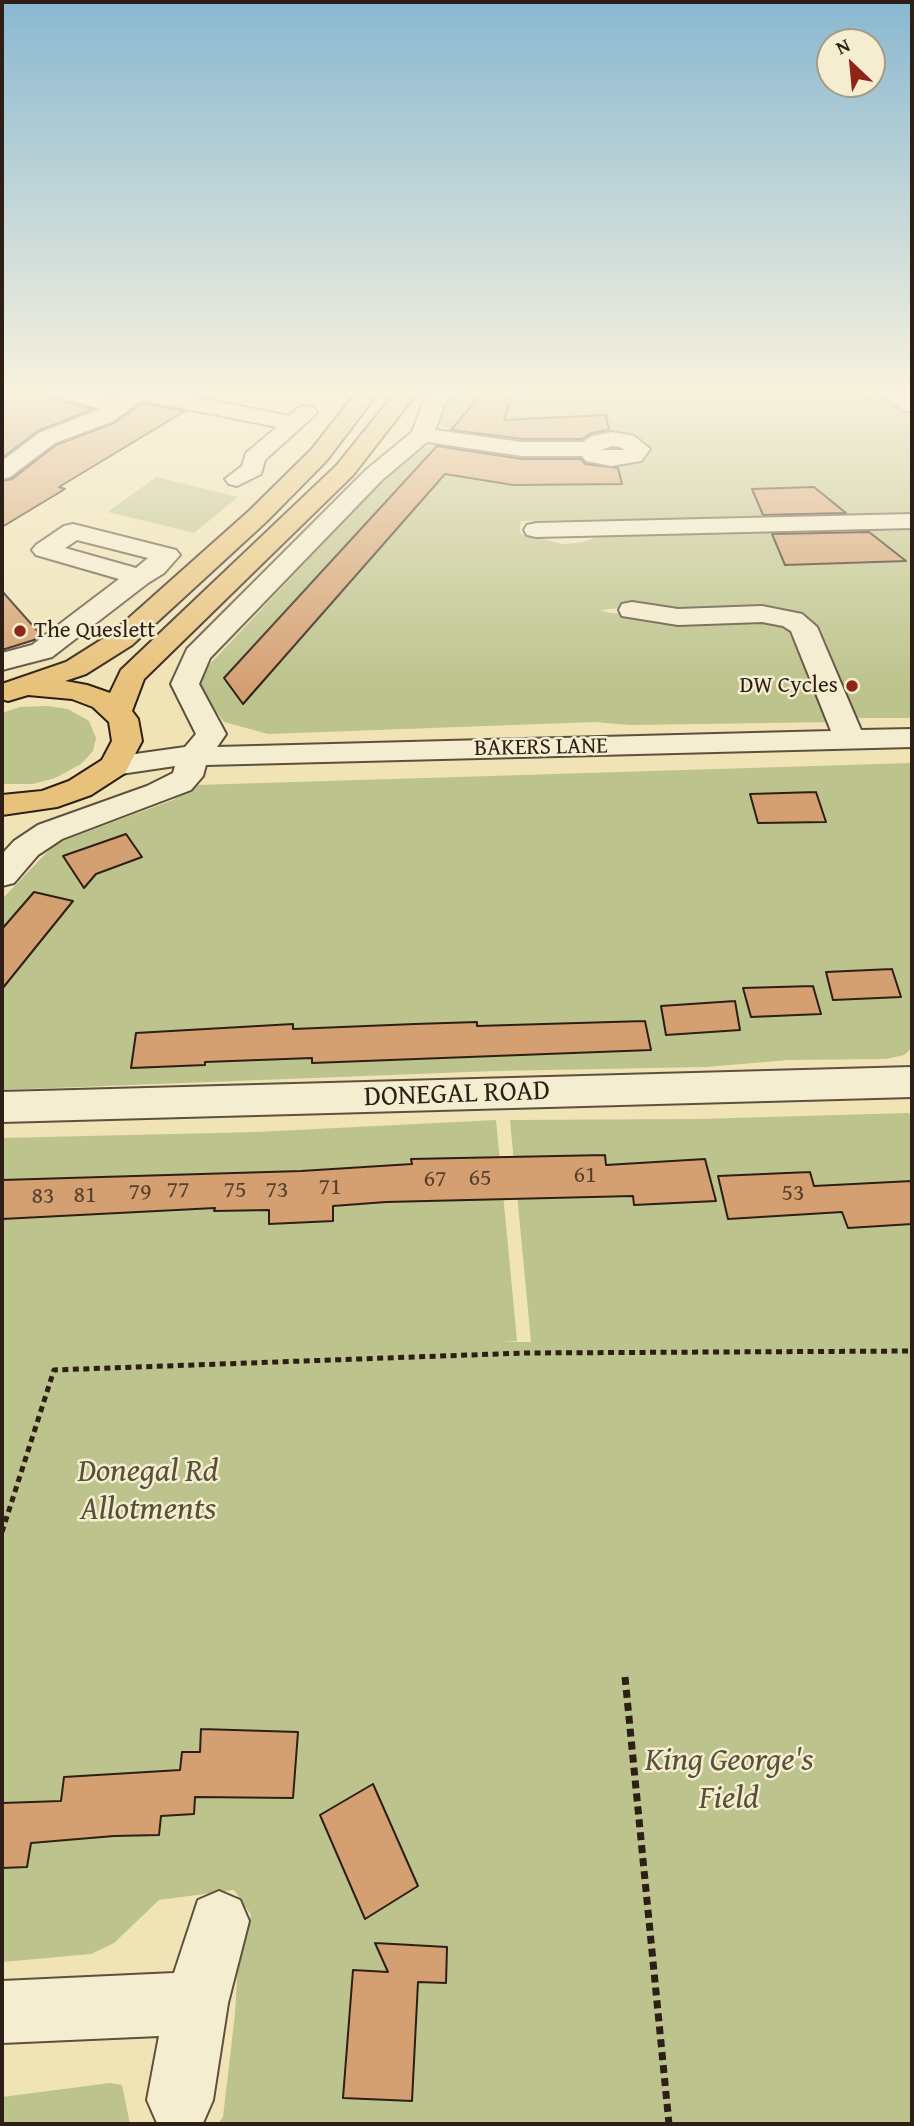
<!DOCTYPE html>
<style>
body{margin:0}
#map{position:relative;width:914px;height:2126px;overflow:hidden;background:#f0e3b6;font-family:"Gentium Book Plus",serif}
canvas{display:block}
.frame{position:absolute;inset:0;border:4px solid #2e1f16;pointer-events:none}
.north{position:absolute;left:816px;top:28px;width:70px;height:70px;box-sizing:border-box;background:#f5edd0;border:2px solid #a59b86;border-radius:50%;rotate:334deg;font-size:19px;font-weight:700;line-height:28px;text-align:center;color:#2e1f16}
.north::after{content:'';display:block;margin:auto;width:24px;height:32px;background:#8f2418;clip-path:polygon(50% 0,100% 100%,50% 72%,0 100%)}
</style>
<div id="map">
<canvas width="914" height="2126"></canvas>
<div class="frame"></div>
<div class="north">N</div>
</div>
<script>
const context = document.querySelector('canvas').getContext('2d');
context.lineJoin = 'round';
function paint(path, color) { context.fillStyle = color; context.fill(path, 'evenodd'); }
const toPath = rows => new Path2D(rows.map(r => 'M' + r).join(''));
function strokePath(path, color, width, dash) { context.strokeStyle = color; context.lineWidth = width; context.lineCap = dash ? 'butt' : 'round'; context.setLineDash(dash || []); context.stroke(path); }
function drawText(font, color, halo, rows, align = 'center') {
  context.font = font + ' "Gentium Book Plus",serif'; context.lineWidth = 5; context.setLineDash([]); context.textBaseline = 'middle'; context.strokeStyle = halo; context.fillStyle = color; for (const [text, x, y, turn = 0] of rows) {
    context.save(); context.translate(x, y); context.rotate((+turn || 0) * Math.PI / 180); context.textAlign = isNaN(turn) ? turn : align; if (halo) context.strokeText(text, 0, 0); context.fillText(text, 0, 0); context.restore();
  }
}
const green = toPath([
 [452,389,858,389,878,397,912,418,912,514,521,521,520,530,521,534,539,534,543,539,563,544,583,542,599,536,912,529,912,718,849,718,802,613,769,610,674,613,632,607,600,610,610,613,758,619,797,630,836,722,630,725,595,722,268,734,224,722,197,684,210,664,411,450,444,444,503,455,642,458,648,454,648,448,645,443,634,438,519,444,455,435,438,423],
 [156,477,238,497,194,533,108,512],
 [47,706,68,709,89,721,96,738,93,751,81,764,55,778,33,784,2,784,2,713,20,707],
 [912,763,912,1048,904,1055,886,1059,788,1060,707,1067,494,1071,2,1090,2,899,56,843,173,800,197,785],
 [907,1113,912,1114,912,2124,218,2124,223,2117,235,2014,238,1962,251,1915,234,1890,159,1900,114,1943,91,1954,2,1962,2,1138,257,1132,496,1120,517,1341,502,1342,531,1342,510,1120,698,1119],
 [110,2083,122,2085,130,2124,2,2124,2,2097]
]);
const building = toPath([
 [2,389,43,389,47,397,93,409,38,431,2,458,2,389],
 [486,389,514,389,504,420,606,415,609,430,591,433,582,439,522,439,451,430,474,403,477,394,486,389],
 [143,403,185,411,59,487,65,489,2,527,2,481,12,479,56,445,114,423,143,403],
 [437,446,522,459,581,459,585,464,618,468,622,484,513,485,445,474,243,704,224,678,437,446],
 [814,487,846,513,763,515,752,489,814,487],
 [869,532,906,561,785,565,772,534,869,532],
 [2,591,41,635,34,640,2,650,2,591],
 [816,792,826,822,758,823,750,794,816,792],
 [126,834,142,857,96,874,84,888,63,856,126,834],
 [34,892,73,901,2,989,2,929,34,892],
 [892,969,901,997,833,1000,826,972,892,969],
 [813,986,821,1014,751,1017,743,988,813,986],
 [735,1001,740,1030,666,1035,661,1006,735,1001],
 [645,1021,651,1050,312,1063,312,1058,205,1062,205,1065,131,1068,136,1033,293,1024,293,1029,415,1024,477,1022,477,1026,645,1021],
 [605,1155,606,1165,705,1159,716,1201,634,1205,633,1196,386,1202,333,1206,333,1221,269,1224,269,1210,214,1211,215,1208,2,1219,2,1180,301,1171,412,1164,411,1159,605,1155],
 [810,1172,814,1186,912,1181,912,1224,848,1228,842,1212,728,1219,718,1176,810,1172],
 [201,1729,298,1732,293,1798,195,1797,194,1814,161,1816,159,1835,114,1836,31,1843,27,1867,2,1868,2,1803,61,1801,64,1777,180,1770,182,1752,200,1752,201,1729],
 [373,1784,418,1886,365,1919,320,1815,373,1784],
 [375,1943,447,1947,446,1983,418,1982,412,2101,343,2098,353,1970,388,1972,375,1943]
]);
const pathFar1 = toPath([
 [2,1532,54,1370,525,1353,912,1351]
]);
const path = toPath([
 [625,1677,669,2124]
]);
const minor = toPath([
 [45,389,79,389,115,399,130,389,155,389,289,416,298,408,306,406,314,408,317,413,265,460,261,474,237,486,229,484,225,479,242,466,246,453,277,427,142,400,113,421,55,443,10,477,2,479,2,461,39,433,101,409,48,394,45,389],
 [432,389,454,389,445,403,435,430,522,442,583,442,592,436,612,432,634,436,650,449,641,461,611,466,586,461,582,456,522,456,427,442,382,480,210,658,199,684,226,734,217,747,831,731,791,631,783,626,762,622,678,625,622,616,619,610,622,604,632,602,678,609,762,606,802,614,817,627,861,730,912,729,912,747,206,765,203,776,191,790,62,839,38,855,14,883,2,886,2,854,14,841,38,825,147,786,173,773,175,766,114,775,103,773,99,766,103,759,114,757,185,747,196,734,171,684,187,649,366,470,412,432,423,403,432,389],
 [612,446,620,447,625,450,601,450,612,446],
 [871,389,898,389,912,397,912,412,904,411,871,389],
 [912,514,912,528,536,537,527,535,524,530,527,525,536,523,912,514],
 [73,524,176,550,180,555,164,573,148,583,52,657,2,670,2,653,32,645,119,579,36,555,32,550,36,545,64,526,73,524],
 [77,540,148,558,136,568,65,548,77,540],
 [912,1067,912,1097,2,1122,2,1092,912,1067],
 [219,1891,240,1900,249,1921,228,2003,213,2100,203,2123,157,2123,147,2100,159,2036,2,2043,2,1981,174,1973,198,1900,219,1891]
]);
const highway = toPath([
 [359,389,381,389,327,460,267,521,132,645,86,674,65,681,87,685,110,693,121,670,337,465,398,389,420,389,353,475,144,679,132,711,138,719,142,741,125,773,91,795,57,807,2,815,2,795,42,791,69,781,102,760,112,741,109,722,93,707,72,699,28,695,8,701,2,699,2,684,66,662,112,633,249,511,311,450,359,389]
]);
const markers = [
 [20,631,7,"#8f2418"],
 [852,686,7,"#8f2418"]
];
const farPoinames = [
 ["The Queslett",34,631],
 ["DW Cycles",838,686,"right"]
];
const farStreetnames = [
 ["BAKERS LANE",541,748,-1]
];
const numberNames = [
 ["61",585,1176],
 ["65",480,1179],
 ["67",435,1180],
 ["71",330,1188],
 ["77",178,1191],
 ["75",235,1191],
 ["73",277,1191],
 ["79",140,1193],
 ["53",793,1194],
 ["81",85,1196],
 ["83",43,1197]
];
const streetNames = [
 ["DONEGAL ROAD",457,1095,-2]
];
const nearParknames = [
 ["Donegal Rd",148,1473],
 ["Allotments",148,1511],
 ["King George's",729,1762],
 ["Field",729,1800]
];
paint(green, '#bcc38c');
paint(building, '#d4a072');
strokePath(building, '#2e1f16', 2);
strokePath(minor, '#5e503e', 4);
strokePath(highway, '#2e1f16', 4);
strokePath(pathFar1, '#2e1f16', 5, [6, 4.5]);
strokePath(path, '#2e1f16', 7, [8, 5]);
paint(minor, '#f5edd0');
paint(highway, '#e8c27b');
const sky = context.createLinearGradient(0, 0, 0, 687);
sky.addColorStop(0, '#89b8d1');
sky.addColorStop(0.57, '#f8f2de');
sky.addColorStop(1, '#f8f2de00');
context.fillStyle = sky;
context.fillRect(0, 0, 914, 687);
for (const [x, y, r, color] of markers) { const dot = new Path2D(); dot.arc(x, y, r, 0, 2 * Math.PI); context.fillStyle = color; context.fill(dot); strokePath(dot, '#f5edd0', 2.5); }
drawText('23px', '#2e1f16', '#f5edd0', farPoinames, 'left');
drawText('23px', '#2e1f16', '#f5edd0', farStreetnames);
drawText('24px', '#583f2d', null, numberNames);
drawText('28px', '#2e1f16', '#f5edd0', streetNames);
drawText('italic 33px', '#595039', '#f5edd0', nearParknames);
</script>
